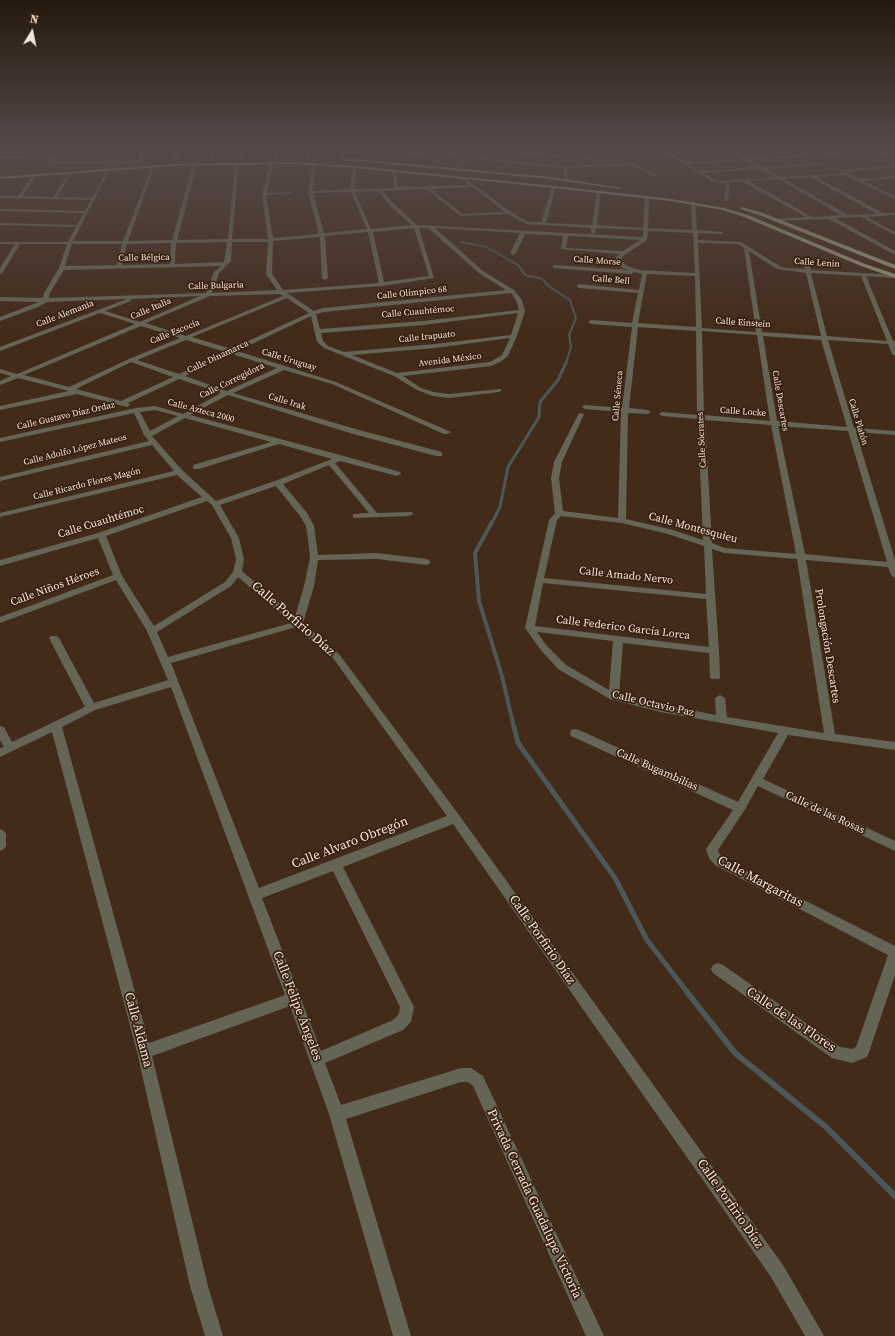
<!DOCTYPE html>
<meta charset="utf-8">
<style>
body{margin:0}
#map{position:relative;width:895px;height:1336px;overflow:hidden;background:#432b1a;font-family:"Source Serif 4",serif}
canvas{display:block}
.north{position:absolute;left:12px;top:12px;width:40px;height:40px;-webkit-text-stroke:3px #382110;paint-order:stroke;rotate:10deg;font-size:11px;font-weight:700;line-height:16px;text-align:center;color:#f5e5da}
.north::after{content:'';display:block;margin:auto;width:14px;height:18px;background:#f5e5da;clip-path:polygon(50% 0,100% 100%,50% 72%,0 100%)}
</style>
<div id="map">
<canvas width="895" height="1336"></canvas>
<div class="north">N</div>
</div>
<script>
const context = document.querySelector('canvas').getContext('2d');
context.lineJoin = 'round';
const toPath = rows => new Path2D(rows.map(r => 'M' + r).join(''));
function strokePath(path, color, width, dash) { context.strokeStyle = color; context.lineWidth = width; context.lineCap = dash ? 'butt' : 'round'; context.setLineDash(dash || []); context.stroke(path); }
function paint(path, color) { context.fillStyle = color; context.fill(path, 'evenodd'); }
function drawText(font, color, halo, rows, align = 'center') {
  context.font = font + ' "Source Serif 4",serif'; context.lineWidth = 3.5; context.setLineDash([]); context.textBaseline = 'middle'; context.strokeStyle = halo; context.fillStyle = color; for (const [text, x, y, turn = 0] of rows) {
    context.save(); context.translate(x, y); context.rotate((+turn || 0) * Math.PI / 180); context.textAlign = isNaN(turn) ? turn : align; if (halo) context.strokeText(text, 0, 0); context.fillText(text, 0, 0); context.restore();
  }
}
const streamFar4 = toPath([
 [461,242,486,247,518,265,525,275,542,279,550,287,570,300,576,318,569,335,571,346,566,364]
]);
const streamFar3 = toPath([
 [492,523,500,507,508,467,539,417,540,402,558,380,566,363]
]);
const streamFar2 = toPath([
 [492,522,475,553,479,601,502,676,514,728]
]);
const streamFar1 = toPath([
 [514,727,518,743,615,878,647,940,688,993]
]);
const stream = toPath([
 [687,992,735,1053,826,1127,895,1196]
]);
const minor = toPath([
 [9,147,15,147,0,152,0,150,9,147],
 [85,147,92,147,65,154,53,161,138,160,143,147,147,147,141,161,142,162,140,163,58,164,49,163,50,159,0,158,0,156,53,157,63,152,85,147],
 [116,147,124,147,82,155,80,154,116,147],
 [175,147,179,147,177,160,175,161,173,160,175,147],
 [210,147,214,147,213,159,211,160,209,159,210,147],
 [240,147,244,147,244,158,242,159,240,158,240,147],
 [273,147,277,147,277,160,274,159,273,147],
 [306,147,310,147,311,160,308,159,306,147],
 [338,147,342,147,344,160,341,159,338,147],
 [369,147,373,147,375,151,403,150,401,147,405,147,409,153,441,153,408,155,405,152,374,153,369,147],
 [463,147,468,147,445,158,435,167,432,166,443,156,463,147],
 [561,147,575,147,628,153,626,154,561,147],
 [623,147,638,147,623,149,621,148,623,147],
 [656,147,661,147,669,152,725,149,723,147,730,148,779,147,734,151,748,158,804,155,789,147,794,147,810,155,895,147,879,150,895,156,895,158,874,150,809,157,751,160,763,167,827,163,829,164,767,169,780,177,841,173,839,170,895,165,895,167,845,172,859,179,895,176,895,178,863,181,895,196,895,199,845,175,816,177,883,213,895,213,895,215,867,217,895,232,895,235,861,217,835,218,895,251,895,255,829,219,772,221,774,219,806,217,743,182,730,182,728,200,724,201,726,183,715,183,656,147],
 [729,151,742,159,685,162,672,154,729,151],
 [746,161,757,167,700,171,689,164,746,161],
 [761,169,775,177,717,181,704,173,761,169],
 [811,177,812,178,877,214,848,215,784,179,811,177],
 [779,179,841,215,812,217,749,181,779,179],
 [485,148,600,159,602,160,600,161,484,150,485,148],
 [478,153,480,154,476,157,565,166,634,163,658,176,655,177,633,165,567,168,569,180,567,181,565,180,563,168,472,159,455,169,452,168,478,153],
 [237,162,239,163,232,239,268,239,262,194,270,163,272,162,274,163,267,193,292,192,294,193,266,195,273,238,319,234,308,192,313,163,315,162,317,163,312,191,350,189,353,167,355,166,357,167,354,189,394,188,392,170,394,169,396,170,398,187,470,185,461,178,462,176,511,212,528,222,541,222,552,187,554,186,556,187,546,223,592,225,597,192,599,191,601,192,597,225,643,228,645,197,647,196,649,197,648,228,692,230,691,203,693,202,695,203,697,230,722,232,724,233,722,234,698,233,698,240,741,242,781,267,788,268,805,269,804,265,807,263,810,265,811,270,895,275,894,278,866,276,893,341,895,341,895,356,892,354,888,344,828,340,854,428,895,431,895,435,856,432,895,560,895,578,891,575,888,567,806,560,835,734,895,742,895,750,788,735,763,779,895,841,895,851,758,786,744,811,718,850,719,853,723,859,895,946,895,975,869,1052,867,1057,852,1063,832,1058,713,973,711,969,713,965,718,963,723,965,840,1047,852,1049,856,1047,888,955,715,865,709,858,706,849,733,810,571,736,570,733,571,730,575,729,579,730,738,802,778,733,660,712,610,699,558,669,540,649,525,628,549,520,555,513,551,478,554,462,579,413,584,414,562,462,559,478,563,511,618,518,621,412,585,409,582,407,585,405,622,408,632,327,591,324,588,322,591,320,632,323,638,293,579,288,576,286,579,284,639,290,642,274,634,272,631,274,553,268,553,266,555,265,629,270,623,268,615,261,615,258,619,254,561,249,563,236,525,234,516,253,513,255,510,253,520,233,435,228,483,271,514,290,522,300,525,311,517,336,508,356,502,361,491,366,403,376,421,388,434,392,449,394,501,389,501,391,499,392,449,398,433,396,417,390,394,376,324,348,317,342,311,316,237,351,336,382,451,432,447,434,444,434,332,384,284,370,233,393,359,430,442,452,442,456,436,456,353,434,228,395,190,415,344,456,400,472,401,474,397,476,340,461,335,463,377,513,412,512,413,514,409,516,353,518,353,514,369,513,329,465,283,484,307,513,314,526,318,555,377,553,427,559,431,562,427,565,377,559,318,560,314,586,303,623,339,654,459,815,783,1265,824,1336,805,1336,771,1277,453,824,343,867,414,1007,411,1022,403,1030,325,1063,341,1105,461,1068,471,1068,483,1076,604,1336,586,1336,473,1086,468,1082,461,1082,346,1119,411,1336,393,1336,329,1114,290,1006,152,1056,208,1286,223,1336,205,1336,190,1286,137,1052,52,732,0,757,0,748,4,747,0,740,0,726,4,727,12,742,85,707,49,638,51,636,57,636,59,638,94,703,168,680,147,631,116,580,0,623,0,617,113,575,98,538,0,566,0,560,98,533,202,497,177,475,0,517,0,513,174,471,152,445,0,481,0,477,149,441,144,435,134,413,0,442,0,438,136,408,155,406,183,414,221,393,179,379,128,403,130,405,127,407,77,394,0,410,0,406,69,391,18,378,0,385,0,381,11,376,0,373,0,369,17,374,135,324,100,313,0,351,0,347,127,299,47,302,38,307,0,321,0,317,39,302,0,301,0,297,43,298,44,293,59,268,67,244,20,244,3,272,0,274,0,268,15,244,0,244,0,242,68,242,76,227,0,225,0,223,77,225,84,213,0,211,0,209,85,211,91,200,0,198,0,196,18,196,34,174,36,175,23,196,53,197,70,172,72,173,57,197,92,198,107,170,110,169,73,241,123,241,152,166,155,165,128,241,172,240,193,164,195,163,197,164,177,240,228,239,235,163,237,162],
 [473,187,505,212,462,214,431,189,473,187],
 [426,189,461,216,508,214,527,224,591,228,591,233,593,234,595,233,596,228,643,230,643,237,417,225,394,204,383,191,426,189],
 [378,191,390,206,412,225,371,229,355,192,378,191],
 [351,192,367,229,324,233,313,193,351,192],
 [414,228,429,276,384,282,373,232,414,228],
 [419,228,428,228,479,273,506,290,323,308,314,311,287,293,382,286,434,278,419,228],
 [648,231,693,233,695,273,640,270,627,266,621,261,623,256,647,240,648,231],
 [368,232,379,283,283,290,272,274,273,241,320,237,322,278,325,280,328,278,325,236,368,232],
 [568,236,640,240,623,251,566,248,568,236],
 [227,242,224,262,175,264,176,243,227,242],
 [232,242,268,242,266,274,277,290,212,293,219,273,231,261,232,242],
 [171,243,170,264,122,265,127,244,171,243],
 [698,243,738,244,744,248,756,332,702,328,698,243],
 [72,244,122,244,117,265,65,266,72,244],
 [749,251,777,269,806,273,821,336,762,332,749,251],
 [221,266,214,272,206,293,49,298,50,293,64,270,221,266],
 [811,273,861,276,887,341,827,336,811,273],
 [647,274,695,276,696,327,638,323,647,274],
 [511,293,516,300,519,310,423,321,320,329,316,314,324,312,511,293],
 [280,294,283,296,186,336,146,323,210,296,280,294],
 [200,296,140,322,105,311,131,301,131,299,200,296],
 [287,298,309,313,231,349,192,337,287,298],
 [518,313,511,335,435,344,344,352,328,346,323,341,321,333,423,325,518,313],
 [141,326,180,338,129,359,69,387,24,375,141,326],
 [638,327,696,331,697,415,662,412,659,414,662,416,698,419,703,540,673,530,626,519,628,413,648,414,651,412,648,410,629,408,638,327],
 [702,331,757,335,770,421,704,415,702,331],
 [763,336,821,340,847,427,777,421,763,336],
 [510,338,502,355,490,362,397,373,352,355,435,348,510,338],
 [186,340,226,352,179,374,137,360,186,340],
 [232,354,277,368,227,391,185,376,232,354],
 [131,362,173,377,121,401,76,389,131,362],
 [155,410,178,416,150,431,140,412,155,410],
 [185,418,271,442,193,465,193,469,199,469,279,444,332,459,275,481,216,501,182,470,152,436,185,418],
 [705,420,771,425,796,554,725,548,712,543,705,420],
 [778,426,848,431,887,562,805,554,778,426],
 [276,486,300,516,306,526,308,538,310,558,304,586,295,617,242,571,244,559,239,538,220,505,276,486],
 [207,501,212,505,231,538,236,559,233,572,225,582,154,626,122,576,106,536,207,501],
 [561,516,622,523,668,534,704,546,706,594,544,578,557,520,561,516],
 [712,549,724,553,797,559,824,733,727,717,725,698,720,695,715,698,716,715,660,704,619,695,623,643,709,653,710,677,711,679,719,679,720,677,719,651,712,549],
 [238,577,291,623,168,657,157,632,231,586,238,577],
 [543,583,706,599,709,647,535,626,543,583],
 [296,627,333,658,447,816,259,888,171,663,296,627],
 [537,632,613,641,609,690,566,665,546,645,537,632],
 [171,687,285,995,149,1043,62,727,95,710,171,687],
 [333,871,400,1007,399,1014,393,1020,321,1051,262,898,333,871],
 [0,829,4,831,6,834,6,846,4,849,0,851,0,829]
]);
const major = toPath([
 [344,158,550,177,622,188,620,189,550,179,343,160,344,158],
 [295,162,355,166,554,186,671,199,724,208,748,215,865,264,895,274,895,278,861,266,744,217,723,210,671,201,554,188,355,168,295,164,174,166,0,179,0,177,174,164,295,162],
 [742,207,763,213,895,265,895,269,759,215,740,209,742,207]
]);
const farStreetnames = [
 ["Calle Bélgica",144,258,-1],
 ["Calle Morse",597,261,4],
 ["Calle Lenin",817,263,4],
 ["Calle Bell",611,280,5],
 ["Calle Bulgaria",216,286,-2],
 ["Calle Olímpico 68",412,293,-6],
 ["Calle Italia",151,309,-23],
 ["Calle Cuauhtémoc",418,312,-5],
 ["Calle Alemania",65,314,-21],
 ["Calle Einstein",743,323,4],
 ["Calle Escocia",175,332,-22],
 ["Calle Irapuato",427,337,-6],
 ["Calle Dinamarca",218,357,-25],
 ["Calle Uruguay",289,360,17],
 ["Avenida México",450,360,-7],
 ["Calle Corregidora",232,381,-26],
 ["Calle Séneca",618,396,-85],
 ["Calle Descartes",780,401,80],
 ["Calle Irak",287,402,17],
 ["Calle Azteca 2000",201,411,15],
 ["Calle Locke",743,412,4],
 ["Calle Gustavo Díaz Ordaz",66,416,-13],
 ["Calle Platón",858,422,73],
 ["Calle Sócrates",702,440,-93],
 ["Calle Adolfo López Mateos",75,450,-14],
 ["Calle Ricardo Flores Magón",87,484,-14]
];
const streetNames = [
 ["Calle Cuauhtémoc",101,522,-17],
 ["Calle Montesquieu",693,528,15],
 ["Calle Amado Nervo",626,576,6],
 ["Calle Niños Héroes",55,587,-20],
 ["Calle Federico García Lorca",623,628,7],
 ["Prolongación Descartes",827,646,81],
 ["Calle Octavio Paz",653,704,13],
 ["Calle Bugambilias",657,770,24],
 ["Calle de las Rosas",825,813,25]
];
const nearStreetnames = [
 ["Calle Porfirio Díaz",293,619,41],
 ["Calle Alvaro Obregón",350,843,-21],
 ["Calle Margaritas",760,882,28],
 ["Calle Porfirio Díaz",542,940,55],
 ["Calle Felipe Ángeles",297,1006,69],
 ["Calle de las Flores",791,1020,34],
 ["Calle Aldama",138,1030,75],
 ["Privada Cerrada Guadalupe Victoria",534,1204,65],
 ["Calle Porfirio Díaz",730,1204,55]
];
strokePath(streamFar4, '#4b5857', 2);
strokePath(streamFar3, '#4b5857', 3);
strokePath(streamFar2, '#4b5857', 4);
strokePath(streamFar1, '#4b5857', 5);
strokePath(stream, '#4b5857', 6);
paint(minor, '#656555');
paint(major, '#979776');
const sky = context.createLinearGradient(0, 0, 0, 334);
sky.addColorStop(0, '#25180e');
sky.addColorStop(0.44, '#554a49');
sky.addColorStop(1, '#554a4900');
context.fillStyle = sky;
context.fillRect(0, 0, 895, 334);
drawText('9px', '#f5e5da', '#382110', farStreetnames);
drawText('11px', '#f5e5da', '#382110', streetNames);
drawText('13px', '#f5e5da', '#382110', nearStreetnames);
</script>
